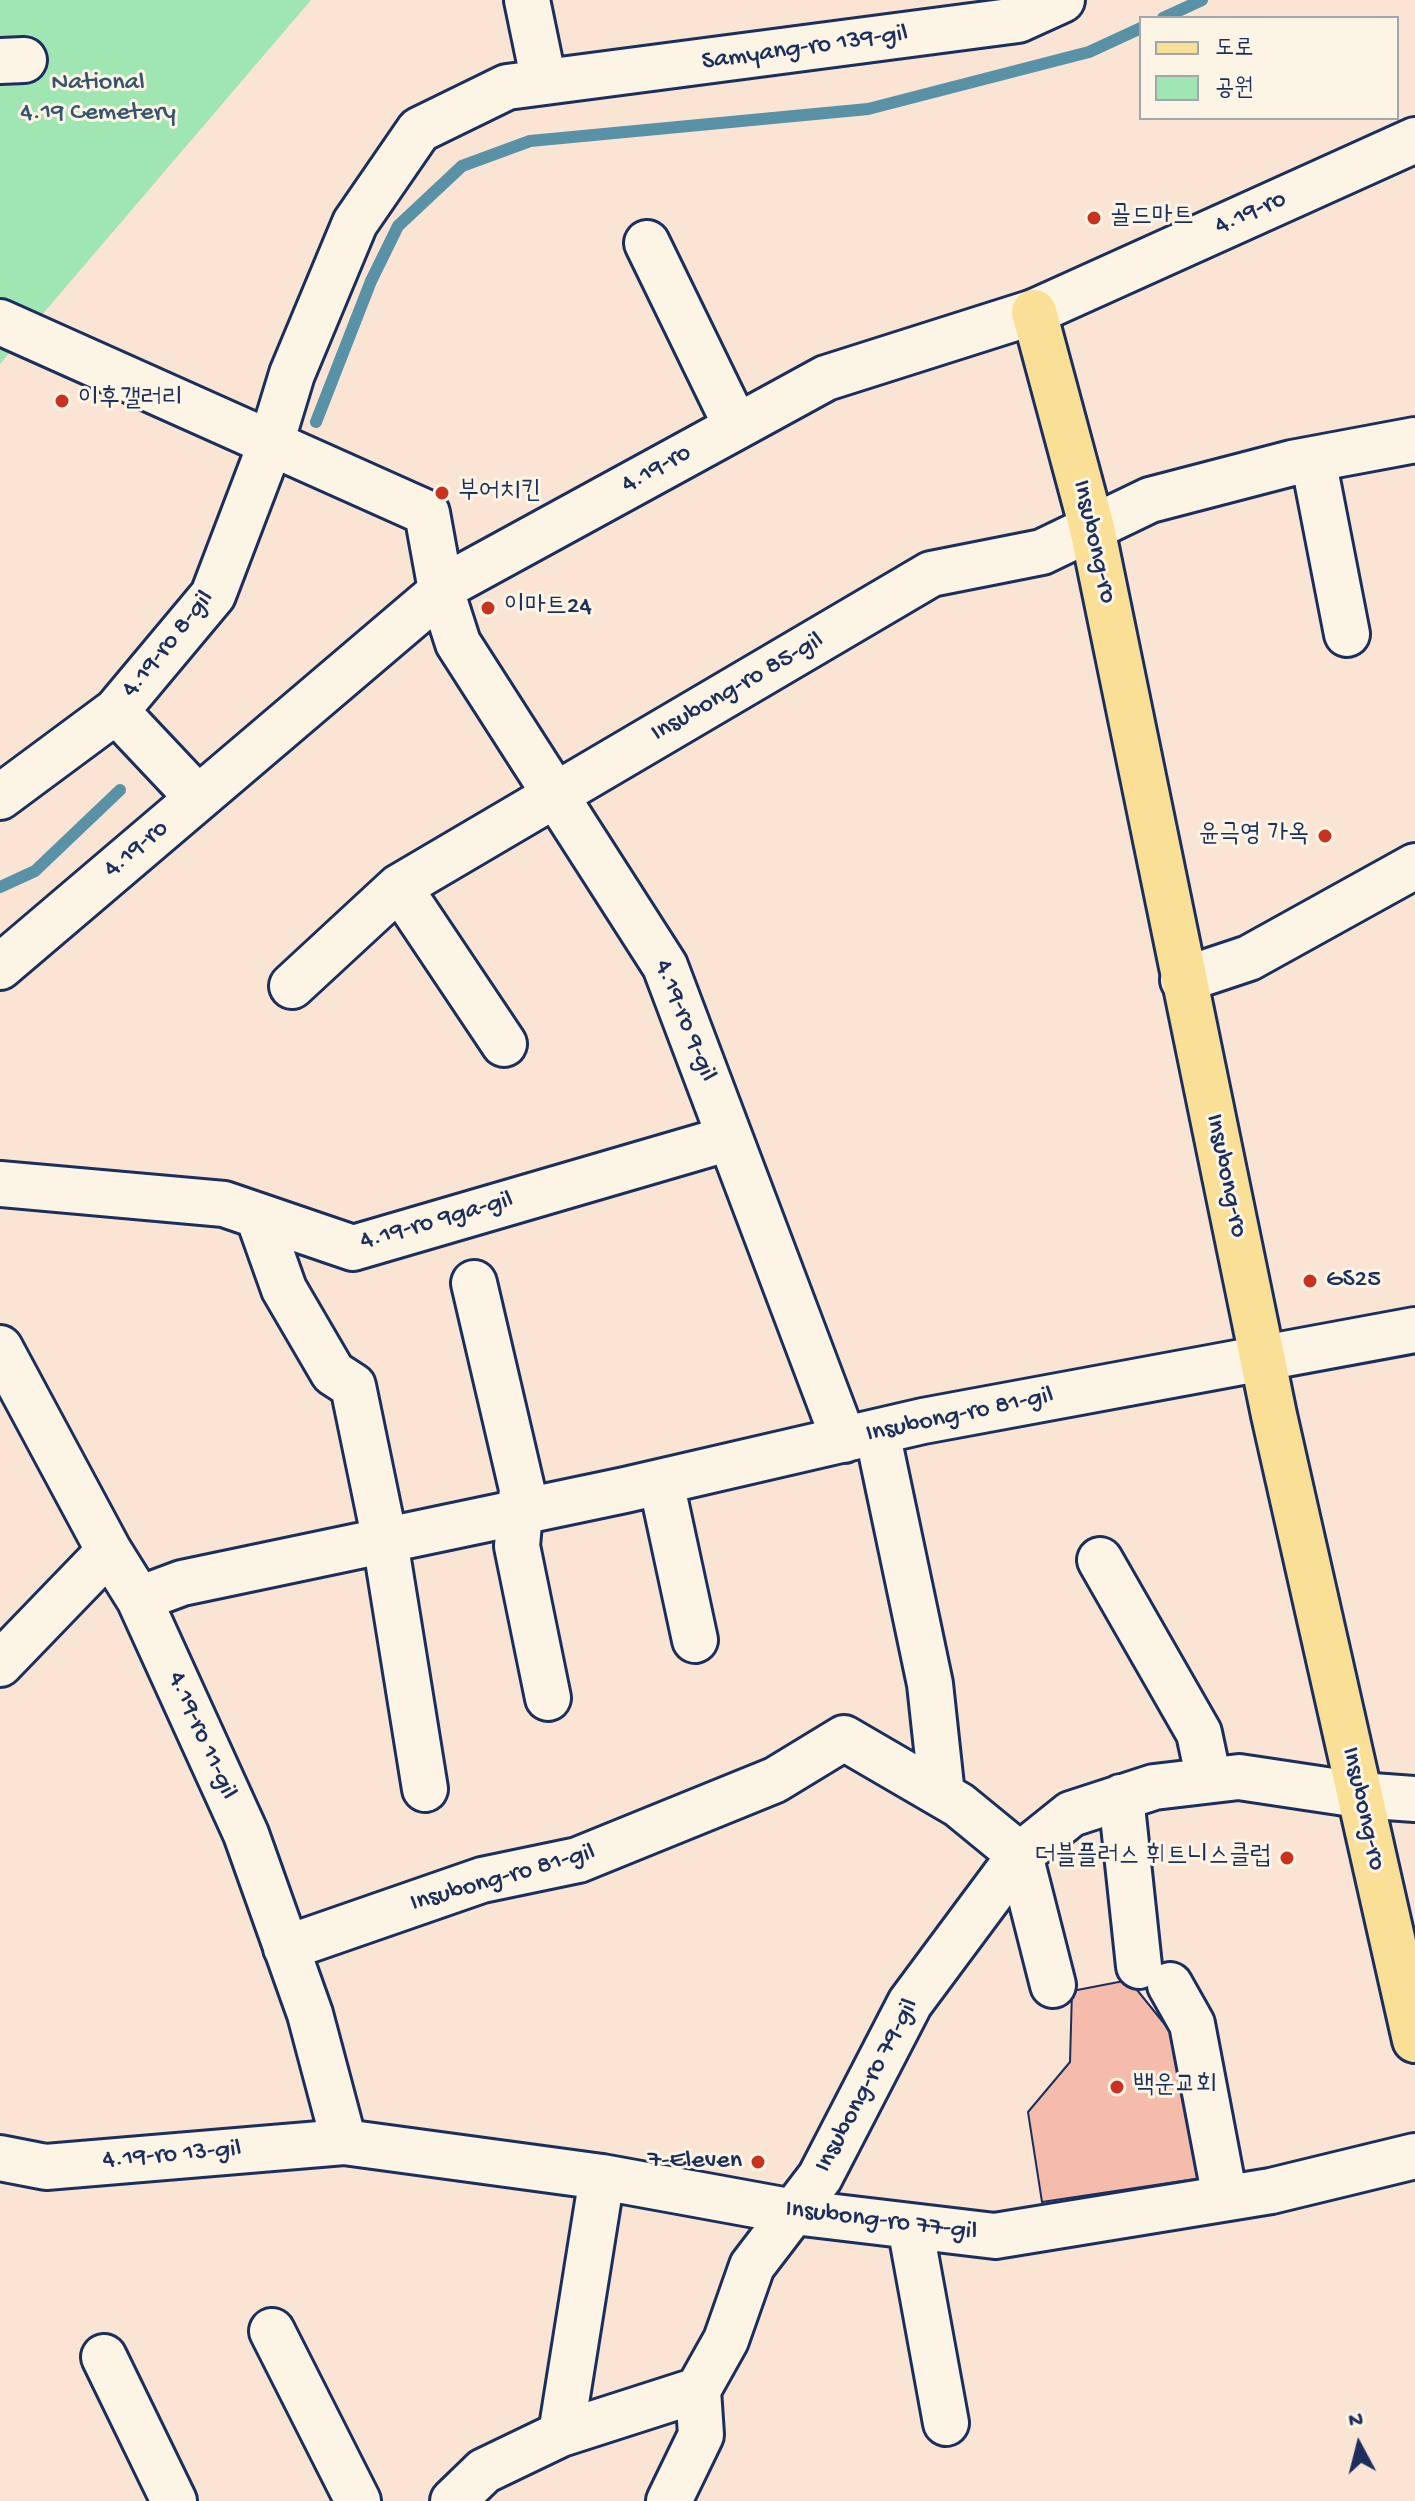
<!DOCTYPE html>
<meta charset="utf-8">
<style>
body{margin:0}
#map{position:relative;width:1415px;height:2501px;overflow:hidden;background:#fae4d4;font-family:"Gochi Hand","Poor Story",sans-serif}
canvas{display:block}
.legend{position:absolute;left:1139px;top:16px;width:260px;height:104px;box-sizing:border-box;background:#fcf5e5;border:2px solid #a2a6af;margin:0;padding:10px 14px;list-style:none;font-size:24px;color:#1b2f5e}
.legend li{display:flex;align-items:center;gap:16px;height:40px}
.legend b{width:40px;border:2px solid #a2a6af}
.north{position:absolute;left:1319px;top:2405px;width:80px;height:80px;-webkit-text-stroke:6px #fcf5e5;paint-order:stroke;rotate:353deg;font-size:22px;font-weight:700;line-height:32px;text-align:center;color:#1b2f5e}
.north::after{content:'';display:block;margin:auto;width:28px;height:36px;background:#1b2f5e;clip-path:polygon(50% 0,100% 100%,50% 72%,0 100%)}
</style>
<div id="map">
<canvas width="1415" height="2501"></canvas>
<ul class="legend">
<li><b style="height:10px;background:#fadf96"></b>도로</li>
<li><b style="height:22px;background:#a0e6b2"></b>공원</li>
</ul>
<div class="north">N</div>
</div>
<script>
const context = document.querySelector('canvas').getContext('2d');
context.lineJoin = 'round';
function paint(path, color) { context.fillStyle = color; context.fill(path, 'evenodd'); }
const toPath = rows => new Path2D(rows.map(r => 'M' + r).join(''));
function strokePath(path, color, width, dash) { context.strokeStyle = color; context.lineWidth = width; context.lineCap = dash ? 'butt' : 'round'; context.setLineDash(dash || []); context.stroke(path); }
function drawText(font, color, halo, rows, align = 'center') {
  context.font = font + ' "Gochi Hand","Poor Story",sans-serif'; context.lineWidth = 6; context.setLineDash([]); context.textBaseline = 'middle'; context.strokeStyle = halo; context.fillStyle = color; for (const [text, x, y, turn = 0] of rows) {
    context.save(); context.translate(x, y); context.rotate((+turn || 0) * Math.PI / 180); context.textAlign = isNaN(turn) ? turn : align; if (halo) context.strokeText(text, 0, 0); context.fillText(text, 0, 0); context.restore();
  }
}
const green = toPath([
 [0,0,311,0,0,364]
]);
const stream = toPath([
 [1163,18,1202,0],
 [316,422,371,281,398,226,462,166,530,141,868,109,1089,52,1141,28],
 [0,887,35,871,120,790]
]);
const building = toPath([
 [1129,1980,1175,2037,1202,2178,1042,2202,1028,2112,1070,2062,1072,1991,1129,1980]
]);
const minor = toPath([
 [527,0,544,82],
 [0,61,24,60],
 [647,243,736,426],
 [0,322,427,513,441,590,458,643,665,966,844,1440],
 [1313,459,1347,634],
 [116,711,198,798],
 [0,797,116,711,213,595,271,443,292,374,355,223,419,130,507,87,1018,20,1062,0],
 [399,887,504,1044],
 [0,967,451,583,826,378,1034,312,1415,140],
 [1183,980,1249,958,1415,866],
 [292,986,399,887,931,574,1042,552,1150,500,1292,463,1415,440],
 [0,1184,224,1204,353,1248,730,1138],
 [258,1216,284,1289,333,1373,353,1386,385,1541,425,1789],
 [474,1283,522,1489,517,1546,548,1698],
 [0,1348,109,1551,139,1599,246,1834,310,2014,344,2142],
 [877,1432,930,1684,942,1795],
 [661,1482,695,1640],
 [1100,1560,1199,1733,1209,1780],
 [139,1599,182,1583,625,1490,923,1421,1415,1330],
 [0,1664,109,1551],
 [1121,1797,1139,1966],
 [286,1948,482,1880,578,1860,775,1780,844,1738,959,1805,1020,1855,1053,1985],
 [1170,1985,1192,2024,1225,2198],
 [0,2158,46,2167,344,2142,602,2177,794,2212,995,2236,1271,2191,1415,2156],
 [910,2226,946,2423],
 [272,2331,358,2501],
 [104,2357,174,2501],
 [561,2434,602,2177],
 [453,2501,484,2471,561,2434,698,2390],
 [669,2501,701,2435,698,2390,726,2340,752,2266,820,2177,910,2003,1020,1855,1071,1814,1154,1787,1239,1777,1359,1795,1415,1799]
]);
const major = toPath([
 [1034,312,1092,528,1274,1415,1415,2040]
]);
const markers = [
 [1094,218,8,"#c8321e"],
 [62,401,8,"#c8321e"],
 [442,493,8,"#c8321e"],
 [488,608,8,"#c8321e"],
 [1325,836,8,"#c8321e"],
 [1310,1281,8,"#c8321e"],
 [1287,1858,8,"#c8321e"],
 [1117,2087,8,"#c8321e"],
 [758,2162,8,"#c8321e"]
];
const streetNames = [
 ["Samyang-ro 139-gil",805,49,-8],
 ["4.19-ro",1251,214,-24],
 ["4.19-ro",657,470,-29],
 ["Insubong-ro",1093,542,77],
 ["4.19-ro 8-gil",169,645,-51],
 ["Insubong-ro 85-gil",738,688,-30],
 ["4.19-ro",137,850,-40],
 ["4.19-ro 9-gil",684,1021,68],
 ["Insubong-ro",1225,1176,78],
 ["4.19-ro 9ga-gil",437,1222,-16],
 ["Insubong-ro 81-gil",960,1416,-12],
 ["4.19-ro 11-gil",201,1736,66],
 ["Insubong-ro",1362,1809,77],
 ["Insubong-ro 81-gil",503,1879,-16],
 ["Insubong-ro 79-gil",868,2086,-62],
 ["4.19-ro 13-gil",172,2156,-5],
 ["Insubong-ro 77-gil",881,2222,7]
];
const parkNames = [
 ["National",98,84],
 ["4.19 Cemetery",98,114]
];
const poiNames = [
 ["골드마트",1110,218],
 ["이후갤러리",78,401],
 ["부어치킨",458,493],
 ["이마트24",504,608],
 ["윤극영 가옥",1309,836,"right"],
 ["GS25",1326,1281],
 ["더블플러스 휘트니스클럽",1271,1858,"right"],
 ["백운교회",1133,2087],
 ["7-Eleven",742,2162,"right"]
];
paint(green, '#a0e6b2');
strokePath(stream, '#5991a7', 12);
paint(building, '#f5bcac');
strokePath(building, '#1b2f5e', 2);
strokePath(minor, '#1b2f5e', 50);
strokePath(major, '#1b2f5e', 50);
strokePath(minor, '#fcf5e5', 44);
strokePath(major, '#fadf96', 44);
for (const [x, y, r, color] of markers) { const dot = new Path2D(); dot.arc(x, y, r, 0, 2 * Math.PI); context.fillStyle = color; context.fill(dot); strokePath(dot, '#fcf5e5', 3); }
drawText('26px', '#1b2f5e', '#fcf5e5', streetNames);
drawText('26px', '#36546f', '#fcf5e5', parkNames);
drawText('26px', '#1b2f5e', '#fcf5e5', poiNames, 'left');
</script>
